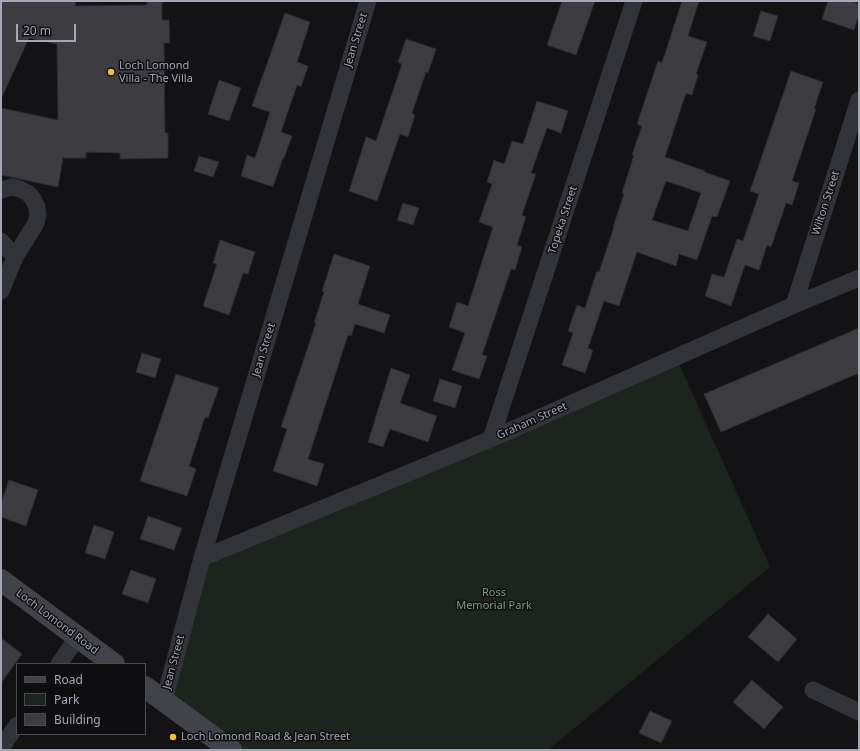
<!DOCTYPE html>
<style>
body{margin:0}
#map{position:relative;width:860px;height:751px;overflow:hidden;background:#131214;font-family:"Noto Sans",sans-serif}
canvas{display:block}
.frame{position:absolute;inset:0;border:2px solid #a4a7b5;pointer-events:none}
.legend{position:absolute;left:16px;top:663px;width:130px;height:72px;box-sizing:border-box;background:#0e0d0f;border:1px solid #4a4b51;margin:0;padding:5px 7px;list-style:none;font-size:12px;color:#a4a7b5}
.legend li{display:flex;align-items:center;gap:8px;height:20px}
.legend b{width:20px;border:1px solid #4a4b51}
.scale{position:absolute;left:16px;top:24px;width:60px;height:18px;box-sizing:border-box;border:2px solid #a4a7b5;border-top:0;padding-left:5px;font-size:12px;line-height:14px;white-space:nowrap;color:#a4a7b5;-webkit-text-stroke:3px #0e0d0f;paint-order:stroke}
</style>
<div id="map">
<canvas width="860" height="751"></canvas>
<div class="frame"></div>
<ul class="legend">
<li><b style="height:5px;background:#414349"></b>Road</li>
<li><b style="height:11px;background:#1d241e"></b>Park</li>
<li><b style="height:11px;background:#3d3c41"></b>Building</li>
</ul>
<div class="scale">20 m</div>
</div>
<script>
const context = document.querySelector('canvas').getContext('2d');
context.lineJoin = 'round';
function paint(path, color) { context.fillStyle = color; context.fill(path, 'evenodd'); }
const toPath = rows => new Path2D(rows.map(r => 'M' + r).join(''));
function strokePath(path, color, width, dash) { context.strokeStyle = color; context.lineWidth = width; context.lineCap = dash ? 'butt' : 'round'; context.setLineDash(dash || []); context.stroke(path); }
function drawText(font, color, halo, rows, align = 'center') {
  context.font = font + ' "Noto Sans",sans-serif'; context.lineWidth = 3; context.setLineDash([]); context.textBaseline = 'middle'; context.strokeStyle = halo; context.fillStyle = color; for (const [text, x, y, turn = 0] of rows) {
    context.save(); context.translate(x, y); context.rotate((+turn || 0) * Math.PI / 180); context.textAlign = isNaN(turn) ? turn : align; if (halo) context.strokeText(text, 0, 0); context.fillText(text, 0, 0); context.restore();
  }
}
const green = toPath([
 [676,357,770,567,548,750,231,750,164,701,202,558]
]);
const building = toPath([
 [1,1,76,1,75,6,147,5,147,1,162,1,162,20,169,20,170,43,164,43,165,133,168,133,168,158,120,159,120,153,86,152,86,158,63,158,58,187,1,175,1,108,58,120,57,44,29,38,1,99,1,1],
 [562,1,595,1,576,55,547,45,562,1],
 [682,1,699,1,688,36,707,42,696,74,698,75,692,95,686,93,665,157,705,171,704,172,730,181,717,217,712,216,697,260,679,254,676,266,637,252,619,306,604,301,588,348,593,350,585,373,562,365,573,333,568,331,577,305,585,308,597,271,599,272,614,227,613,227,624,194,622,193,634,155,632,155,642,126,637,124,658,61,662,63,682,1],
 [666,181,701,193,688,231,652,220,666,181],
 [828,1,850,1,859,4,859,14,854,30,822,19,828,1],
 [761,11,778,16,770,41,753,36,761,11],
 [285,13,310,22,297,62,308,66,301,87,297,85,281,132,292,136,284,158,283,158,273,187,241,176,247,155,255,158,270,112,252,106,285,13],
 [406,39,436,49,428,73,426,72,412,113,415,115,408,137,400,134,377,201,349,191,366,137,376,141,402,64,398,62,406,39],
 [791,71,823,82,814,109,816,109,792,181,799,183,792,205,786,203,771,247,767,245,759,270,745,265,731,306,705,296,712,274,724,277,737,239,743,241,759,194,750,191,791,71],
 [219,80,241,88,229,121,208,114,219,80],
 [537,101,568,111,561,133,547,128,531,173,536,174,522,215,526,217,517,245,522,247,515,270,511,269,482,355,487,356,479,379,452,370,465,333,449,327,457,302,468,306,493,227,479,222,492,184,487,182,494,160,504,164,512,141,523,144,537,101],
 [199,156,219,162,213,177,194,171,199,156],
 [403,203,419,208,413,225,397,220,403,203],
 [220,240,255,252,248,274,243,273,229,315,203,306,217,264,213,263,220,240],
 [334,254,370,266,358,304,390,315,384,333,355,324,351,336,348,335,308,459,324,464,317,486,273,471,287,429,281,427,316,323,314,323,324,292,322,291,334,254],
 [859,328,859,373,721,432,704,394,859,328],
 [142,353,161,359,155,378,136,372,142,353],
 [391,368,410,375,400,403,437,416,428,442,390,429,383,447,368,442,391,368],
 [176,374,219,388,208,418,205,417,189,466,196,469,187,496,140,481,176,374],
 [440,379,462,386,455,408,433,401,440,379],
 [9,480,38,490,26,526,1,517,1,503,9,480],
 [148,516,182,528,174,550,140,539,148,516],
 [94,525,114,532,105,559,85,553,94,525],
 [131,570,156,579,148,603,122,594,131,570],
 [768,614,797,639,778,662,748,637,768,614],
 [1,638,22,654,1,683,1,638],
 [752,680,783,707,764,729,733,702,752,680],
 [650,711,672,721,661,743,639,733,650,711]
]);
const minor = toPath([
 [1,190,12,187,20,189,28,193,33,199,37,207,38,215,36,223,15,257,1,291],
 [1,241,15,257],
 [794,305,859,100],
 [491,439,634,1],
 [202,558,491,439,794,305,859,278],
 [59,664,77,638],
 [813,690,859,712],
 [164,701,202,558,368,1],
 [1,748,17,725]
]);
const secondary = toPath([
 [1,580,114,664],
 [145,687,231,750]
]);
const markers = [
 [111,72,4,"#f4c12b"],
 [173,737,4,"#f4c12b"]
];
const streetNames = [
 ["Jean Street",356,40,-73],
 ["Wilton Street",826,203,-72],
 ["Topeka Street",563,220,-72],
 ["Jean Street",264,350,-73],
 ["Graham Street",532,421,-24],
 ["Loch Lomond Road",57,622,37],
 ["Jean Street",174,662,-75]
];
const poiNames = [
 ["Loch Lomond",119,66],
 ["Villa - The Villa",119,79],
 ["Loch Lomond Road & Jean Street",181,737]
];
const parkNames = [
 ["Ross",494,593],
 ["Memorial Park",494,606]
];
paint(green, '#1d241e');
paint(building, '#3d3c41');
strokePath(building, '#2d2c30', 1);
strokePath(minor, '#333439', 17);
strokePath(secondary, '#414349', 22);
for (const [x, y, r, color] of markers) { const dot = new Path2D(); dot.arc(x, y, r, 0, 2 * Math.PI); context.fillStyle = color; context.fill(dot); strokePath(dot, '#0e0d0f', 1.5); }
drawText('11px', '#a4a7b5', '#0e0d0f', streetNames);
drawText('11px', '#a4a7b5', '#0e0d0f', poiNames, 'left');
drawText('11px', '#7aa080', '#0e0d0f', parkNames);
</script>
